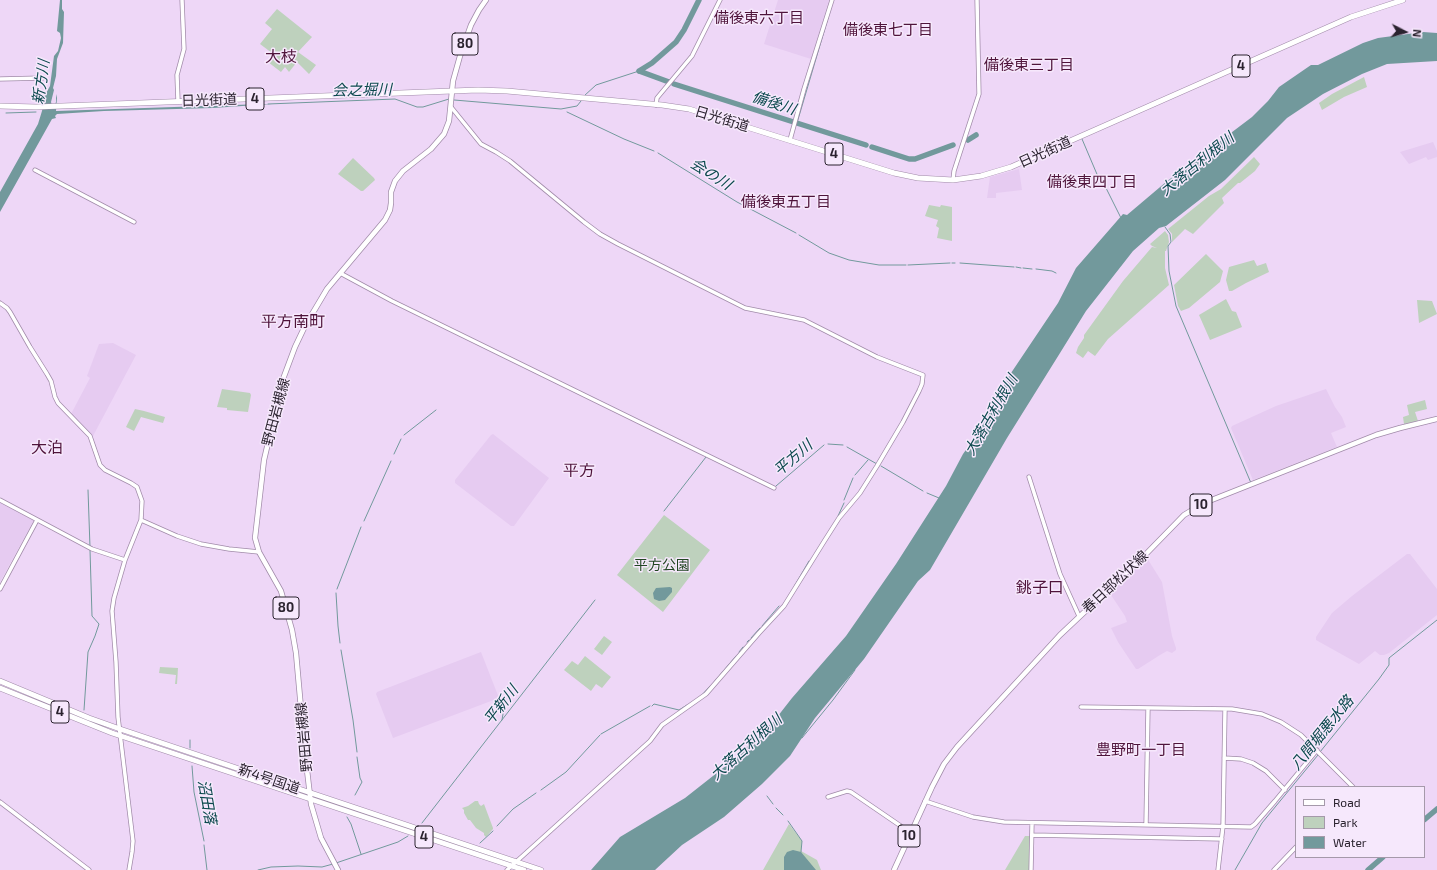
<!DOCTYPE html>
<meta charset="utf-8">
<style>
body{margin:0}
#map{position:relative;width:1437px;height:870px;overflow:hidden;background:#eed7f7;font-family:"Exo 2",sans-serif}
canvas{display:block}
.legend{position:absolute;left:1295px;top:786px;width:130px;height:72px;box-sizing:border-box;background:#f6e8fc;border:1px solid #a599aa;margin:0;padding:5px 7px;list-style:none;font-size:12px;color:#2b232f}
.legend li{display:flex;align-items:center;gap:8px;height:20px}
.legend b{width:20px;border:1px solid #a599aa}
.north{position:absolute;left:1385px;top:12px;width:40px;height:40px;-webkit-text-stroke:3px #f6e8fc;paint-order:stroke;rotate:96deg;font-size:11px;font-weight:700;line-height:16px;text-align:center;color:#2b232f}
.north::after{content:'';display:block;margin:auto;width:14px;height:18px;background:#2b232f;clip-path:polygon(50% 0,100% 100%,50% 72%,0 100%)}
</style>
<div id="map">
<canvas width="1437" height="870"></canvas>
<ul class="legend">
<li><b style="height:5px;background:#fff"></b>Road</li>
<li><b style="height:11px;background:#bed1bd"></b>Park</li>
<li><b style="height:11px;background:#72999c"></b>Water</li>
</ul>
<div class="north">N</div>
</div>
<script>
const context = document.querySelector('canvas').getContext('2d');
context.lineJoin = 'round';
function paint(path, color) { context.fillStyle = color; context.fill(path, 'evenodd'); }
const toPath = rows => new Path2D(rows.map(r => 'M' + r).join(''));
function strokePath(path, color, width, dash) { context.strokeStyle = color; context.lineWidth = width; context.lineCap = dash ? 'butt' : 'round'; context.setLineDash(dash || []); context.stroke(path); }
function drawText(font, color, halo, rows, align = 'center') {
  context.font = font + ' "Exo 2","Noto Sans JP",sans-serif'; context.lineWidth = 3; context.setLineDash([]); context.textBaseline = 'middle'; context.strokeStyle = halo; context.fillStyle = color; for (const [text, x, y, turn = 0] of rows) {
    context.save(); context.translate(x, y); context.rotate((+turn || 0) * Math.PI / 180); context.textAlign = isNaN(turn) ? turn : align; if (halo) context.strokeText(text, 0, 0); context.fillText(text, 0, 0); context.restore();
  }
}
const built = toPath([
 [778,0,829,0,811,59,764,44],
 [1433,142,1437,151,1437,157,1428,160,1426,157,1409,164,1400,152],
 [1019,169,1022,190,996,193,996,198,987,198,990,177],
 [113,343,136,355,93,436,71,414,90,378,87,376,99,344],
 [1326,389,1335,407,1342,417,1346,427,1331,433,1337,447,1253,480,1231,428,1232,426,1276,406],
 [493,434,549,478,514,526,511,526,455,483,455,480,491,435],
 [0,502,34,520,0,582],
 [1407,554,1410,554,1437,589,1437,615,1389,653,1384,655,1380,655,1375,651,1359,664,1316,640,1316,637,1332,613,1352,596],
 [1145,558,1147,558,1162,582,1172,636,1176,648,1176,650,1172,653,1167,651,1160,655,1138,669,1136,669,1118,642,1111,628,1127,622,1125,616,1109,592],
 [481,652,499,698,393,738,376,694,377,692]
]);
const green = toPath([
 [277,9,312,37,298,52,316,65,309,74,297,62,289,72,285,67,281,72,268,62,272,53,260,44,272,29,265,23],
 [1364,77,1367,87,1344,97,1322,110,1319,103,1332,94],
 [1254,157,1260,164,1255,171,1240,183,1238,183,1222,198,1224,203,1193,234,1185,229,1172,242,1172,234,1168,229,1209,196,1221,189],
 [353,158,374,178,375,180,363,191,361,191,338,174],
 [929,205,940,207,941,205,952,207,952,241,937,238,939,228,936,226,938,220,925,216],
 [1165,231,1168,235,1169,242,1166,251,1165,251,1165,268,1169,285,1108,339,1095,356,1088,351,1083,358,1076,353,1078,347,1084,338,1084,335,1123,281,1152,247,1157,248,1152,246,1150,244],
 [1206,254,1223,271,1220,282,1189,308,1181,311,1178,306,1174,285],
 [1254,260,1257,266,1266,263,1269,272,1246,283,1232,291,1229,291,1226,280,1229,267],
 [1226,299,1232,311,1236,312,1242,327,1210,340,1199,315],
 [1417,300,1432,301,1437,314,1419,323],
 [222,389,250,393,251,395,248,412,227,410,227,408,217,407],
 [1425,400,1427,409,1415,412,1418,421,1404,424,1403,417,1409,415,1407,405],
 [135,409,144,411,165,417,163,423,141,417,134,431,126,427],
 [664,515,710,550,663,612,617,575],
 [604,636,612,642,602,655,594,649],
 [585,656,611,677,602,688,596,684,591,691,564,670,572,661,578,665],
 [160,667,178,668,177,684,175,684,176,675,159,673],
 [475,801,478,801,479,804,481,806,484,804,493,828,493,829,486,837,484,835,484,833,476,828,470,820,468,820,464,813,464,810,462,808,468,806],
 [789,824,802,841,801,851,817,860,821,870,763,870],
 [1025,836,1030,836,1029,870,1005,870]
]);
const water = toPath([
 [60,0,62,0,62,9,64,12,63,43,57,59,56,76,53,88,54,90,51,102,53,109,56,102,56,94,57,98,56,111,263,104,272,104,213,108,104,111,57,114,55,116,56,118,52,119,0,212,0,192,38,124,42,111,44,97,50,86,54,56,58,51,61,38,60,33,57,31],
 [1423,32,1437,33,1437,61,1387,64,1362,74,1323,94,1287,118,1225,180,1166,226,1159,228,1133,251,1086,311,1060,353,1007,438,930,570,918,581,864,659,815,718,790,756,762,784,724,817,682,845,655,870,591,870,620,837,685,798,732,761,774,721,792,698,846,636,896,564,946,486,963,454,978,433,1009,376,1058,303,1076,268,1123,214,1127,215,1166,182,1252,117,1268,101,1279,87,1311,65,1318,65,1363,43,1378,38],
 [670,587,672,588,672,592,665,600,659,601,654,599,653,593,656,588],
 [793,850,801,852,816,870,784,870,784,857,787,852]
]);
const stream = toPath([
 [584,96,596,85,639,71],
 [454,100,561,109,577,106,581,101],
 [268,104,395,99,417,107,423,107,449,99],
 [567,112,624,139,654,151],
 [6,113,36,112],
 [797,123,828,18],
 [1082,139,1099,179,1106,188,1121,218],
 [658,153,737,202,796,233],
 [1165,227,1170,234,1171,242,1168,246,1169,271,1176,306,1251,483],
 [799,235,829,253,849,260,879,265,906,265],
 [952,263,955,263],
 [960,263,1014,267],
 [908,265,950,263],
 [1016,267,1021,268],
 [1023,268,1032,269],
 [1036,269,1052,271,1056,273],
 [404,435,436,410],
 [828,444,843,445],
 [847,447,877,464],
 [394,454,401,439],
 [881,466,923,491],
 [855,475,868,460],
 [776,486,824,445],
 [88,490,90,547],
 [927,493,939,498],
 [844,500,853,478],
 [664,511,706,457],
 [838,516,844,503],
 [364,521,391,461],
 [795,585,809,561],
 [337,589,361,527],
 [336,593,338,626,340,643],
 [762,626,779,606],
 [751,638,760,628],
 [747,642,749,640],
 [341,650,353,720,357,752],
 [739,652,743,647],
 [737,655,738,654],
 [714,682,736,656],
 [701,696,710,686],
 [502,701,504,708,502,720],
 [652,706,654,704,679,710,687,705],
 [84,710,88,652,95,636,99,624,92,616,90,550],
 [601,734,650,706],
 [802,738,833,700,855,670],
 [190,740,190,748],
 [1320,752,1379,679,1389,665,1389,658,1437,620],
 [192,766,194,792,204,841],
 [541,790,566,772,600,735],
 [355,795,362,782,360,778,357,757],
 [767,796,773,804],
 [0,800,4,803],
 [776,808,783,815],
 [17,813,23,818],
 [347,817,351,824,361,854],
 [26,819,29,822],
 [788,821,802,841,801,852],
 [422,823,595,600],
 [32,824,54,841],
 [497,826,513,809,536,793],
 [480,843,493,831],
 [204,845,207,870],
 [336,863,398,842,408,836],
 [258,870,271,867,298,866,322,867,333,864],
 [1235,870,1262,823,1318,755]
]);
const river = toPath([
 [639,71,652,63,676,42,684,30,699,0],
 [639,71,669,82],
 [674,84,866,145],
 [968,140,976,135],
 [872,147,909,159,915,159,953,145],
 [1424,820,1437,809],
 [1368,870,1383,857]
]);
const tertiary = toPath([
 [0,79,43,78],
 [178,101,177,75,184,49,182,0],
 [656,105,657,98,692,56,720,0],
 [451,107,481,144,496,152,510,161,584,222,600,234,618,244,745,308,804,320,877,357,923,375,922,384,919,391,903,422,877,466,860,493,839,518,825,540,784,606,759,633,706,694,662,725,650,741,507,870],
 [790,140,804,89,832,0],
 [35,170,134,222],
 [953,180,954,171,979,94,977,0],
 [340,273,392,301,774,488],
 [0,303,7,308,10,312,30,347,47,374,51,381,55,397,58,403,90,436,100,465,105,470,131,483,137,487,142,501,141,520,177,536,201,544,229,549,259,552],
 [1029,477,1060,574,1079,616],
 [0,500,92,549,125,560],
 [0,589,37,520],
 [1081,707,1232,709,1262,714,1281,722,1301,735,1353,787],
 [1224,758,1241,759,1253,763,1266,771,1285,790],
 [828,797,847,791,851,792,911,833],
 [925,801,973,817,1004,822,1251,827,1255,824,1275,801,1317,750],
 [0,802,89,870],
 [1146,825,1148,708],
 [1032,835,1222,839],
 [129,870,132,852,133,841,118,717,116,662,112,611,114,598,125,560,141,520],
 [1031,870,1032,824],
 [1218,870,1223,826,1225,709],
 [1274,870,1296,847]
]);
const primary = toPath([
 [338,870,321,838,311,804,305,753,296,653,292,630,281,591,259,552,255,538,264,460,283,379,295,347,305,326,327,289,385,220,390,210,391,203,391,192,395,181,403,171,431,149,444,134,449,121,453,81,460,56,471,25,479,10,486,0],
 [894,870,932,787,944,764,957,747,1060,635,1146,554,1184,515,1204,503,1376,435,1400,428,1437,419]
]);
const trunk = toPath([
 [0,106,36,107,478,90,507,91,662,105,689,109,894,173,918,178,953,180,981,176,1011,167,1351,17,1403,0],
 [0,681,89,718,120,729,541,870],
 [0,688,112,733,524,870]
]);
const shields = [
 [465,44,26],
 [1241,66,18],
 [255,99,18],
 [834,154,18],
 [1201,505,22],
 [286,608,26],
 [60,712,18],
 [909,836,22],
 [424,837,18]
];
const shieldNames = [
 ["80",465,44],
 ["4",1241,66],
 ["4",255,99],
 ["4",834,154],
 ["10",1201,505],
 ["80",286,608],
 ["4",60,712],
 ["10",909,836],
 ["4",424,837]
];
const streetNames = [
 ["日光街道",209,100,-2],
 ["日光街道",722,119,17],
 ["日光街道",1045,152,-24],
 ["野田岩槻線",276,412,-75],
 ["春日部松伏線",1115,582,-43],
 ["野田岩槻線",304,737,-95],
 ["新4号国道",269,779,19]
];
const parkNames = [
 ["平方公園",662,565]
];
const neighbourhoodNames = [
 ["備後東六丁目",759,18],
 ["備後東七丁目",888,30],
 ["備後東三丁目",1029,65],
 ["備後東四丁目",1092,182],
 ["備後東五丁目",786,202],
 ["豊野町一丁目",1141,750]
];
const waterNames = [
 ["新方川",41,82,-82],
 ["会之堀川",362,90,-1],
 ["備後川",774,103,18],
 ["大落古利根川",1197,164,-39],
 ["会の川",711,174,32],
 ["大落古利根川",991,415,-60],
 ["平方川",793,458,-41],
 ["平新川",501,705,-52],
 ["八間堀悪水路",1322,733,-51],
 ["大落古利根川",746,747,-42],
 ["沼田落",207,802,80]
];
const quarterNames = [
 ["大枝",281,57],
 ["平方南町",293,322],
 ["大泊",47,448],
 ["平方",579,471],
 ["銚子口",1040,588]
];
paint(built, '#e6cbf1');
paint(green, '#bed1bd');
paint(water, '#72999c');
strokePath(stream, '#72999c', 1);
strokePath(river, '#72999c', 5.5);
strokePath(tertiary, '#a18ba9', 5);
strokePath(primary, '#a18ba9', 6);
strokePath(trunk, '#a18ba9', 6);
strokePath(tertiary, '#fff', 3.5);
strokePath(primary, '#fff', 4.5);
strokePath(trunk, '#fff', 5);
for (const [x, y, w] of shields) { const box = new Path2D(); box.roundRect(x - w / 2, y - 11, w, 22, 3); context.fillStyle = '#f6e8fc'; context.fill(box); strokePath(box, '#2b232f', 1); }
drawText('bold 13px', '#2b232f', null, shieldNames);
drawText('14px', '#2b232f', '#f6e8fc', streetNames);
drawText('14px', '#214622', '#f6e8fc', parkNames);
drawText('15px', '#4f143b', '#f6e8fc', neighbourhoodNames);
drawText('italic 15px', '#0c494e', '#f6e8fc', waterNames);
drawText('16px', '#4f143b', '#f6e8fc', quarterNames);
</script>
